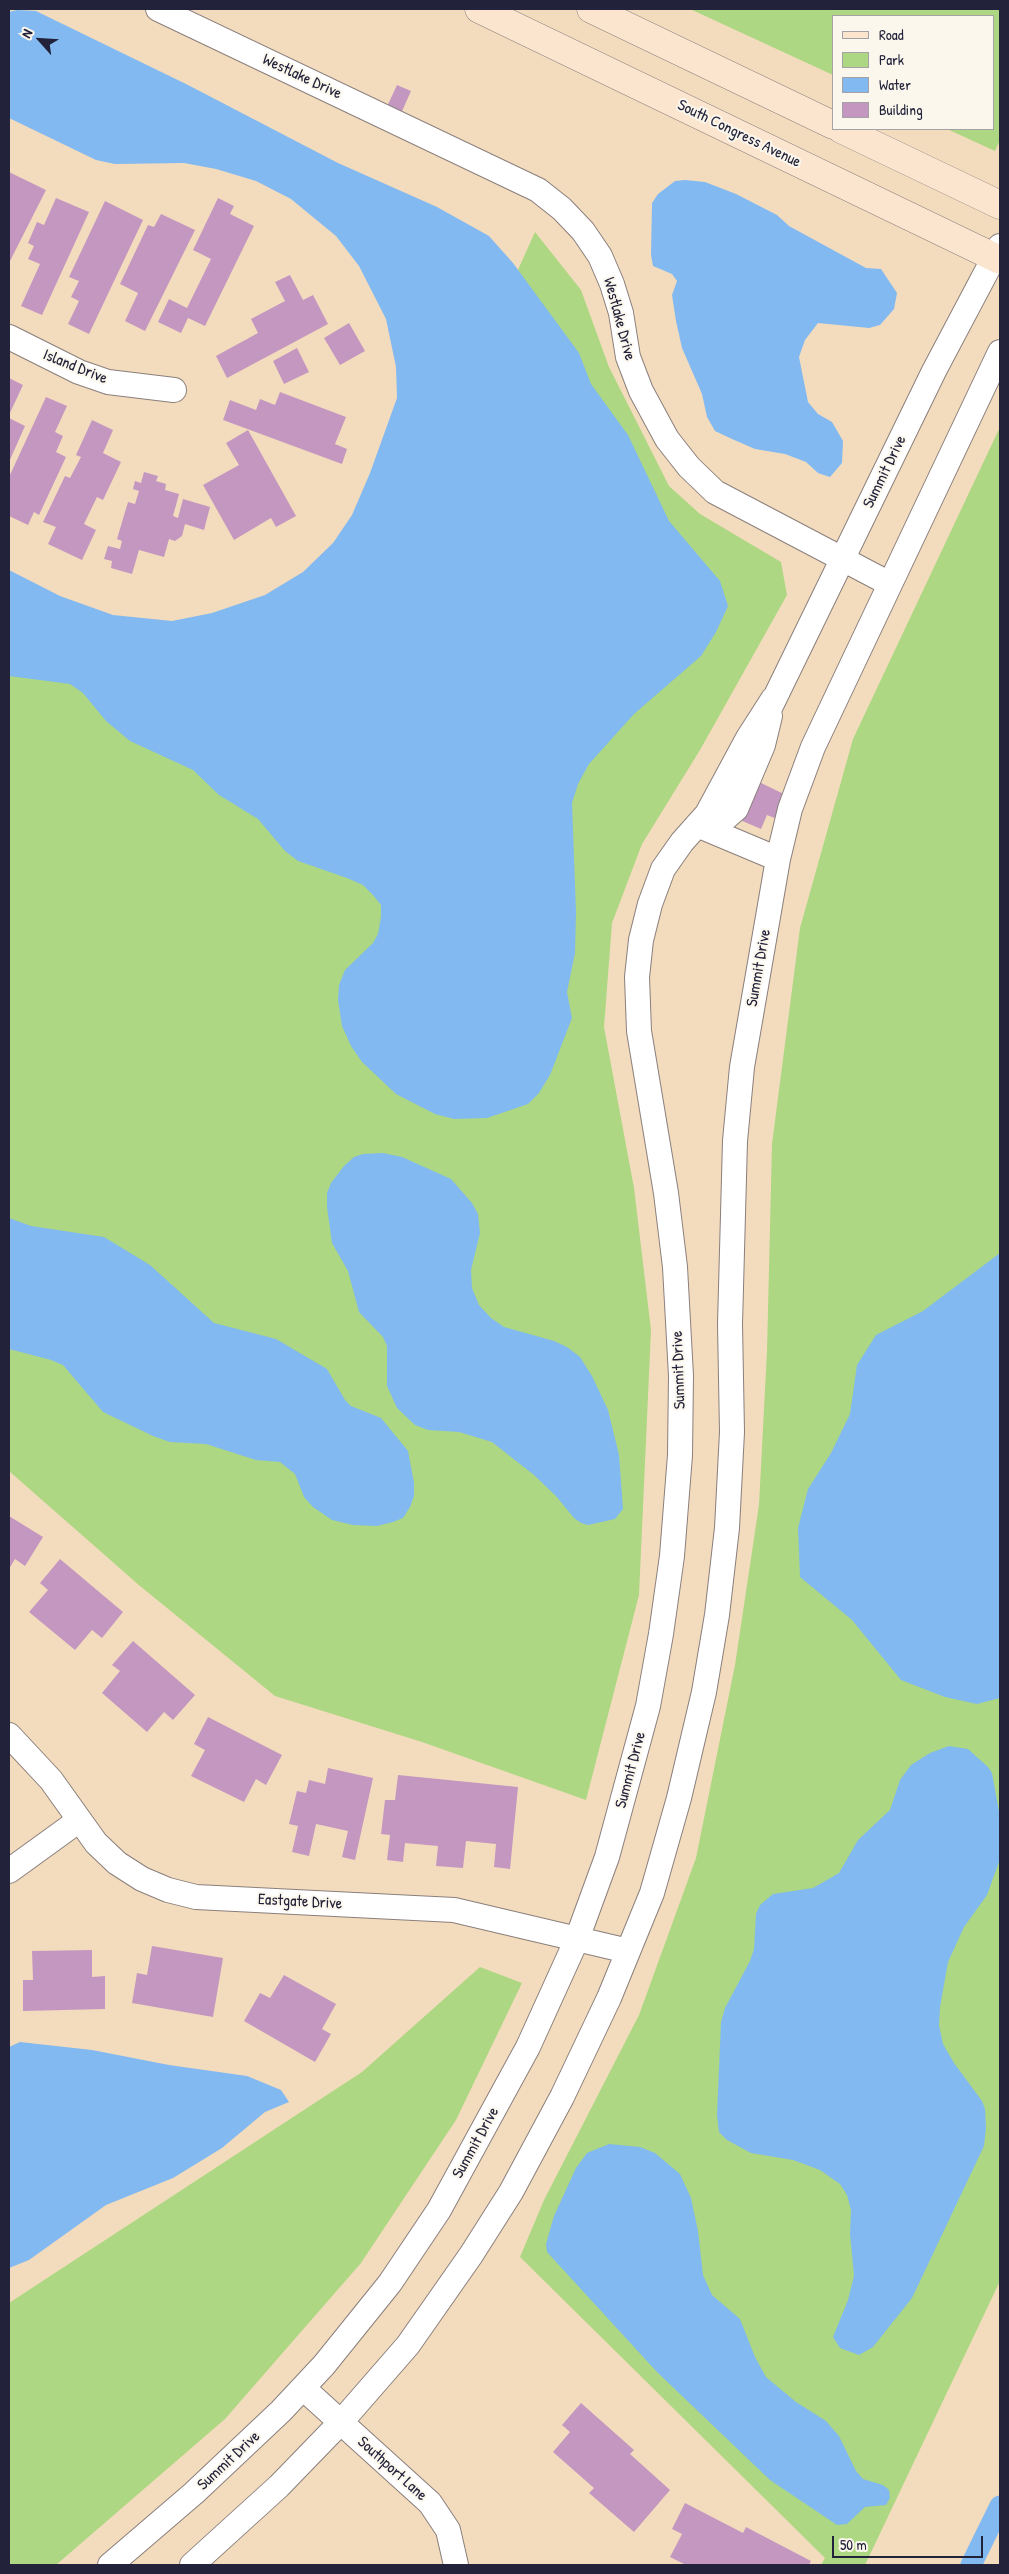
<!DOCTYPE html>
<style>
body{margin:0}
#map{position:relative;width:1009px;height:2574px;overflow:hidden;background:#f3dcbd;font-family:"Patrick Hand",sans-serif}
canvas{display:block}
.frame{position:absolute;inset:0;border:10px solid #22223b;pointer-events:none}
.legend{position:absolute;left:832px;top:15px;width:162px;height:115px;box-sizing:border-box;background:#fbf7ec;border:1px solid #a4a2a5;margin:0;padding:6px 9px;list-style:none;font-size:15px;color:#22223b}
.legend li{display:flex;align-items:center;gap:10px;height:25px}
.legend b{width:25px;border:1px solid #a4a2a5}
.north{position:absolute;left:15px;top:15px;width:50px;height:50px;-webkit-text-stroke:4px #fbf7ec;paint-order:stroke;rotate:296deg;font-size:14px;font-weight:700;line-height:20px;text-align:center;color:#22223b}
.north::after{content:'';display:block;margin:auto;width:18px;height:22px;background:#22223b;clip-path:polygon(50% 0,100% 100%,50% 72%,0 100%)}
.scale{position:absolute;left:832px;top:2536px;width:151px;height:22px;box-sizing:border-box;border:2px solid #22223b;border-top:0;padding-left:6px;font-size:15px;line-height:18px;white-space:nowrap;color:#22223b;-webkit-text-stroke:4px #fbf7ec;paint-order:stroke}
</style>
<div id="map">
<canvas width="1009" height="2574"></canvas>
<div class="frame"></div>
<ul class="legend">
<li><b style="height:6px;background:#fbe5cf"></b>Road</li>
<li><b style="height:14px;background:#add782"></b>Park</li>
<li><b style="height:14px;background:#82b9f1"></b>Water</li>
<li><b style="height:14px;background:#c497c1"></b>Building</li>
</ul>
<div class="north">N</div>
<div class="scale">50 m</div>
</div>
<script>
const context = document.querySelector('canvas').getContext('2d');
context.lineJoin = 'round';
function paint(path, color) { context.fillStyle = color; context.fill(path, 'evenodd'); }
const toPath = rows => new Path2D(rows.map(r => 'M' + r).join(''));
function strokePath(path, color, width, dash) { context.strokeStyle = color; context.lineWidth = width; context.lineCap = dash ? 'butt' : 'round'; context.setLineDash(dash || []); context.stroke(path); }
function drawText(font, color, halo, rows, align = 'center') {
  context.font = font + ' "Patrick Hand",sans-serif'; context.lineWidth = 4; context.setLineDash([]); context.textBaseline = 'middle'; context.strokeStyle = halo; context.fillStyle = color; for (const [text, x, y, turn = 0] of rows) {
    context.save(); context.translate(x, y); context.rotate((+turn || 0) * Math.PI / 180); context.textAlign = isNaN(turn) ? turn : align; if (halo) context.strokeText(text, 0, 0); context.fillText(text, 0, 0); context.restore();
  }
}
const green = toPath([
 [690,9,1000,9,1000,140,995,151,947,129,993,129,993,16,833,16,833,75],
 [535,232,581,290,609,367,669,486,700,514,781,562,787,595,700,750,642,844,612,923,604,1027,634,1188,651,1330,639,1595,586,1800,422,1742,275,1696,140,1586,9,1471,9,593,235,706,359,623],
 [1000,427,1000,2281,865,2565,821,2565,825,2558,520,2257,544,2200,639,2015,696,1858,735,1665,759,1505,767,1351,772,1144,800,928,853,739],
 [480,1967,522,1983,456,2120,361,2263,225,2419,56,2565,9,2565,9,2303,362,2072]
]);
const water = toPath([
 [17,10,36,11,188,85,338,163,437,207,489,236,513,263,579,353,591,384,628,435,669,521,720,581,728,606,716,632,701,656,634,714,589,764,578,784,572,803,576,912,575,953,567,992,572,1018,550,1075,539,1093,528,1104,487,1118,454,1119,435,1114,396,1094,362,1062,351,1046,342,1026,338,1000,339,985,345,970,373,943,378,934,381,917,381,905,373,895,363,885,347,878,298,861,285,851,258,819,219,795,193,770,130,741,106,721,83,693,70,684,9,676,9,570,60,596,113,615,172,621,212,613,265,595,303,572,333,543,352,515,370,473,397,398,396,367,386,319,359,266,336,236,291,199,256,181,216,169,184,163,115,164,96,160,9,118,9,12],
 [685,180,705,182,736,194,777,215,789,226,866,268,881,269,897,293,894,309,880,325,869,328,818,323,805,340,799,357,808,402,818,414,832,422,843,441,842,463,830,477,818,473,806,462,785,454,755,449,732,439,715,431,707,417,702,394,682,348,676,321,672,295,677,281,672,274,653,266,651,255,652,203,658,194,675,181],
 [383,1153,402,1157,451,1179,472,1203,478,1214,480,1233,471,1270,472,1288,479,1305,491,1318,504,1327,554,1341,567,1347,580,1357,592,1376,608,1410,619,1455,623,1509,615,1519,588,1525,581,1523,574,1518,556,1496,534,1475,492,1442,459,1432,428,1430,415,1425,397,1408,387,1386,387,1346,383,1337,359,1312,348,1271,332,1243,327,1207,327,1193,331,1183,344,1166,354,1157,363,1154],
 [9,1218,31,1226,104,1237,150,1265,214,1323,276,1339,327,1369,345,1400,351,1406,381,1418,408,1451,414,1483,414,1496,410,1507,403,1518,393,1522,377,1526,353,1525,332,1520,313,1507,304,1497,295,1474,280,1462,256,1460,206,1444,170,1442,153,1436,103,1412,63,1365,51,1360,9,1349],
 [1000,1253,1000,1698,977,1704,945,1697,901,1680,852,1620,800,1577,798,1528,808,1489,831,1453,850,1414,857,1365,876,1335,923,1311],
 [949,1746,968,1749,988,1767,992,1773,1000,1817,1000,1859,987,1895,964,1927,948,1962,940,2007,939,2025,943,2044,954,2063,982,2101,985,2109,986,2128,984,2146,912,2298,873,2347,859,2355,840,2348,833,2337,848,2300,854,2276,850,2234,851,2210,847,2195,840,2184,820,2170,793,2160,751,2153,727,2140,719,2132,717,2115,721,2022,725,2008,750,1961,754,1949,756,1914,760,1905,773,1894,813,1888,839,1873,858,1840,890,1810,900,1780,911,1765,930,1753],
 [20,2042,92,2050,169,2065,247,2076,281,2090,289,2102,265,2112,222,2148,173,2178,106,2205,29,2260,9,2268,9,2047],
 [609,2144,640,2147,655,2153,680,2174,691,2198,698,2231,703,2275,712,2295,740,2319,755,2357,766,2377,796,2402,826,2421,839,2436,856,2471,863,2479,883,2485,889,2490,890,2498,886,2505,865,2507,847,2524,837,2525,770,2480,657,2372,547,2252,546,2244,554,2216,576,2168,587,2153]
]);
const canal = toPath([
 [971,2565,1000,2506]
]);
const building = toPath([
 [397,85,411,91,399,118,385,111],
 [9,172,46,190,9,263],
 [56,198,89,212,42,315,21,306,40,264,28,259,34,246,28,243,37,222,44,225],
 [218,198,234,206,230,214,254,226,205,326,188,318,181,333,158,322,169,299,187,308,211,259,193,250],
 [105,201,143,220,89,334,68,324,79,301,71,297,79,281,69,277],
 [161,214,195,230,145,331,125,321,138,293,120,284,148,225,154,227],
 [290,275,303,300,313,295,328,324,227,378,216,356,258,333,251,319,285,301,275,282],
 [349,323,365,351,340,365,324,338],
 [297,348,309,372,284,384,273,361],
 [9,378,23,385,9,415],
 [280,392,346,417,335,444,347,449,342,464,223,420,230,400,256,410,260,399,275,405],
 [46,397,67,406,55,432,63,436,56,452,66,457,39,515,34,512,28,525,9,516,9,477],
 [9,418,25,426,9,462],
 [92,420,113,430,103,453,121,462,103,500,97,497,84,524,96,530,82,560,48,544,56,527,43,522,65,476,70,478,81,457,76,455],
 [248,430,296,516,276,527,271,518,234,540,203,485,239,465,226,443],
 [144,472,158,476,156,481,166,484,165,490,179,494,173,516,178,518,183,499,210,507,204,530,185,524,182,536,175,541,169,539,164,557,139,550,132,574,111,568,112,561,104,559,108,546,120,549,122,541,117,539,128,502,135,504,139,491,133,489,135,481,141,483],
 [757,781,792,798,782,821,767,815,761,829,740,820],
 [9,1516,43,1537,25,1566,15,1559,9,1569],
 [60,1559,123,1612,102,1638,92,1630,75,1650,29,1612,48,1590,40,1583],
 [133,1641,195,1695,173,1720,164,1712,147,1732,102,1693,120,1671,112,1665],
 [208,1717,282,1755,266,1785,256,1779,244,1802,191,1776,205,1750,194,1744],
 [328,1768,373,1778,355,1860,342,1857,348,1831,316,1824,309,1856,292,1852,298,1826,289,1824,297,1791,306,1793,309,1780,325,1784],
 [398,1775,518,1787,510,1869,494,1867,496,1844,466,1841,463,1868,436,1866,438,1846,405,1843,403,1862,387,1860,390,1835,381,1834,385,1800,395,1800],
 [152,1946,223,1958,213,2017,132,2003,137,1973,147,1975],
 [92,1950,92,1977,105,1976,105,2009,23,2011,23,1980,33,1980,32,1951],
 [284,1975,336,2004,322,2029,331,2034,315,2062,244,2021,260,1993,270,1998],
 [581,2403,634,2450,630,2454,670,2490,634,2532,589,2493,594,2488,553,2452,570,2432,562,2425],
 [685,2503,743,2533,746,2527,811,2561,809,2565,686,2565,670,2557,682,2534,672,2529]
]);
const minor = toPath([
 [158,9,538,190,562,209,583,231,600,256,612,284,621,313,628,357,641,391,667,439,689,467,715,492,890,584],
 [9,337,79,372,108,382,174,390],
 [767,714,934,371,1000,246],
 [697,825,721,822,736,809,763,745,770,716],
 [697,825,778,859],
 [9,1735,51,1780,96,1843,117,1863,142,1879,168,1890,196,1897,454,1910,628,1951],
 [9,1871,78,1821],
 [303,2388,430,2503,448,2530,456,2565],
 [110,2565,194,2493,281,2411,324,2365,390,2283,439,2210,528,2047,577,1939,607,1857,648,1706,661,1634,672,1556,680,1455,681,1376,675,1267,666,1193,639,1031,637,977,641,940,650,904,663,869,682,842,707,814,748,738,773,699],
 [192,2565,279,2486,341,2422,408,2345,471,2255,511,2192,562,2097,609,1998,652,1893,679,1798,704,1692,717,1615,727,1528,732,1432,730,1324,735,1141,742,1067,778,859,790,809,813,747,1000,352]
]);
const secondary = toPath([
 [479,9,1000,260],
 [591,9,833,125],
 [841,129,1000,205]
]);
const streetNames = [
 ["Westlake Drive",302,77,25],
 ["South Congress Avenue",739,134,26],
 ["Westlake Drive",619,319,75],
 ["Island Drive",75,367,22],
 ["Summit Drive",885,472,-64],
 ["Summit Drive",759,968,-80],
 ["Summit Drive",679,1370,-92],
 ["Summit Drive",631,1770,-75],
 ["Eastgate Drive",300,1902,3],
 ["Summit Drive",476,2143,-61],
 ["Summit Drive",229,2461,-43],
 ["Southport Lane",392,2469,42]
];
paint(green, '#add782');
paint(water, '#82b9f1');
strokePath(canal, '#82b9f1', 21);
paint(building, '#c497c1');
strokePath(minor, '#8a7f7c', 26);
strokePath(secondary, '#8a7f7c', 29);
strokePath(minor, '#fff', 24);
strokePath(secondary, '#fbe5cf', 28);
drawText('16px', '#22223b', '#fbf7ec', streetNames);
</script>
